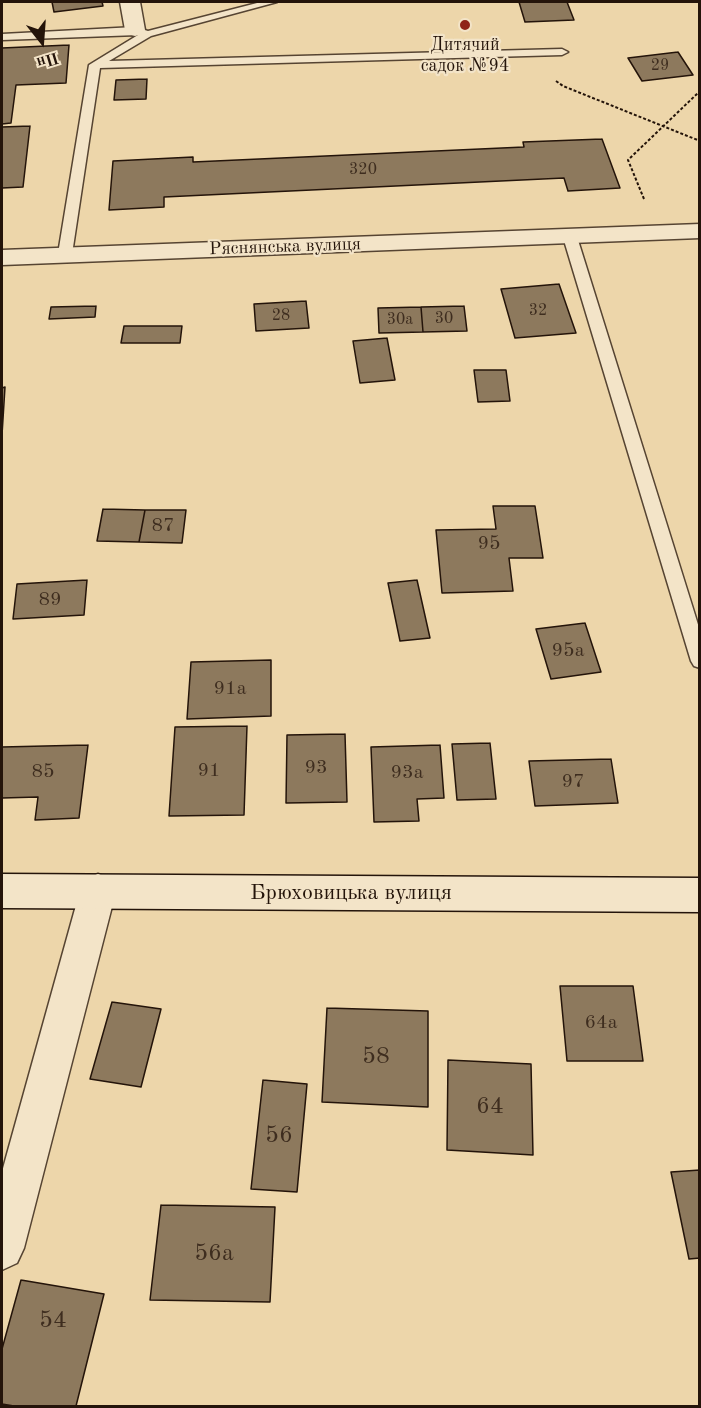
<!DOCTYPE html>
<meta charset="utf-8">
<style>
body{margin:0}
#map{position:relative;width:701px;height:1408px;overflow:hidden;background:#edd6aa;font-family:"Old Standard TT",serif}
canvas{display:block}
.frame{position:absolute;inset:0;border:3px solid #24140a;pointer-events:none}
.north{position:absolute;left:12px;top:12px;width:60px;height:60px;-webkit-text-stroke:4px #f3e4c8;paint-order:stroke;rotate:163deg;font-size:16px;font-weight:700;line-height:24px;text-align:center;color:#24140a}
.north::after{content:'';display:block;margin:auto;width:21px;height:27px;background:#24140a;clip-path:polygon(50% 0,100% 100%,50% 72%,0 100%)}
</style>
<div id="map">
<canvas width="701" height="1408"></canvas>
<div class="frame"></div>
<div class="north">Пн</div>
</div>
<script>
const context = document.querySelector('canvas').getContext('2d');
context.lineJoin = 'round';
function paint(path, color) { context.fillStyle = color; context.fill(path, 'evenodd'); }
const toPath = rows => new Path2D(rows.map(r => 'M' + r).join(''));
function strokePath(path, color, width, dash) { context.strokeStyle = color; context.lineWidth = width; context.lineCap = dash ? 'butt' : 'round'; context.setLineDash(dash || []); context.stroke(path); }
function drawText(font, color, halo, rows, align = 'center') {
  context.font = font + ' "Old Standard TT",serif'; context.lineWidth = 4.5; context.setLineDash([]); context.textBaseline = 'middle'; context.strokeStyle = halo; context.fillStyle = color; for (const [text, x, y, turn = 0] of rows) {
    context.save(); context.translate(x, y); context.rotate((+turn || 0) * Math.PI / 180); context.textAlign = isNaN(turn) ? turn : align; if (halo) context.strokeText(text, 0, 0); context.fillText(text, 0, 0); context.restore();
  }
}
const building = toPath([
 [52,2,102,2,103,6,54,12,52,2],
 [519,2,567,2,574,20,525,22,519,2],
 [69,45,66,83,16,85,11,123,2,124,2,48,69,45],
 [678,52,693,75,642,81,628,58,678,52],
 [147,79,146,99,114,100,116,80,147,79],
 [30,126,23,187,2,188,2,127,30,126],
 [602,139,620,188,568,191,564,178,164,197,164,207,109,210,113,161,193,157,193,162,524,147,523,142,602,139],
 [559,284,576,333,515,338,501,289,559,284],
 [306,301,309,328,256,331,254,304,306,301],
 [96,306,95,317,49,319,51,307,96,306],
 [464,306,467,331,423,332,421,307,464,306],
 [421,307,423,332,379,333,378,308,421,307],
 [124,326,182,326,180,343,121,343,124,326],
 [387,338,395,380,360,383,353,341,387,338],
 [474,370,506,370,510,401,478,402,474,370],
 [5,387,2,435,2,388,5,387],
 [493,506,535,506,543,558,509,558,513,591,442,593,436,530,496,529,493,506],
 [103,509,145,510,139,542,97,541,103,509],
 [145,510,186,510,182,543,139,542,145,510],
 [87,580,84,615,13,619,17,584,87,580],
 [417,580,430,638,400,641,388,583,417,580],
 [585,623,601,672,551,679,536,629,585,623],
 [271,660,271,716,187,719,191,662,271,660],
 [247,726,244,815,169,816,175,727,247,726],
 [345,734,347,802,286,803,287,735,345,734],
 [490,743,496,799,457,800,452,744,490,743],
 [88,745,79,818,35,820,38,797,2,798,2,747,88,745],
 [440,745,444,798,417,799,419,821,374,822,371,747,440,745],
 [611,759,618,803,535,806,529,761,611,759],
 [560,986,633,986,643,1061,567,1061,560,986],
 [112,1002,161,1009,141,1087,90,1079,112,1002],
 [327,1008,428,1011,428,1107,322,1102,327,1008],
 [448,1060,531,1064,533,1155,447,1150,448,1060],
 [263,1080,307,1084,297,1192,251,1189,263,1080],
 [700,1170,700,1258,689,1259,671,1172,700,1170],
 [161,1205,275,1207,270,1302,150,1300,161,1205],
 [21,1280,104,1294,76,1406,14,1406,2,1404,2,1349,21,1280]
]);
const path = toPath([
 [556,81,563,86,700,141],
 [644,199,628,160,700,91]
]);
const lane = toPath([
 [261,2,277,2,151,36,109,61,562,49,568,52,562,55,100,68,72,254,70,257,60,257,58,254,89,65,138,35,2,40,2,34,135,27,148,31,261,2],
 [570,233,577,237,700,631,700,668,694,666,691,661,563,237,570,233]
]);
const street = toPath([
 [120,2,140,2,145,30,142,34,135,36,128,34,125,30,120,2],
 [700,224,700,238,2,265,2,250,700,224],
 [98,874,111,879,116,891,24,1248,17,1263,2,1270,2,1172,80,891,85,879,98,874]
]);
const secondary = toPath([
 [2,874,700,878,700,912,2,908,2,874]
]);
const markers = [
 [465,25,6,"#8f2418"]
];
const farNumbernames = [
 ["29",660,66],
 ["320",363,170],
 ["32",538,311],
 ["28",281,316],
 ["30",444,319],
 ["30а",400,320]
];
const farPoinames = [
 ["Дитячий",465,45],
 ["садок №94",465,66]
];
const farStreetnames = [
 ["Ряснянська вулиця",285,247,-2]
];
const numberNames = [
 ["87",163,526],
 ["95",489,544],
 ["89",50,600],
 ["95а",568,651],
 ["91а",230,689],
 ["93",316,768],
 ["91",209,771],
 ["85",43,772],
 ["93а",407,773],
 ["97",573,782],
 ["64а",601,1023]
];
const streetNames = [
 ["Брюховицька вулиця",351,893]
];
const nearNumbernames = [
 ["58",376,1057],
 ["64",490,1107],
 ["56",279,1136],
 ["56а",214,1254],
 ["54",53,1321]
];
paint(building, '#8d795d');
strokePath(building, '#24140a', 1.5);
strokePath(lane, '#564432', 3);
strokePath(street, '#564432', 3);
strokePath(secondary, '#24140a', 3);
strokePath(path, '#24140a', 2, [3, 2]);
paint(lane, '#f3e4c8');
paint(street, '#f3e4c8');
paint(secondary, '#f3e4c8');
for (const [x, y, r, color] of markers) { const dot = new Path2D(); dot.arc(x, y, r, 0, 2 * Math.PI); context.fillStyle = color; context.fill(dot); strokePath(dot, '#f3e4c8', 2); }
drawText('16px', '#3e2d1f', null, farNumbernames);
drawText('18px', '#24140a', '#f3e4c8', farPoinames);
drawText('18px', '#24140a', '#f3e4c8', farStreetnames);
drawText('20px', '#3e2d1f', null, numberNames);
drawText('22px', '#24140a', '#f3e4c8', streetNames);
drawText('24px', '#3e2d1f', null, nearNumbernames);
</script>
